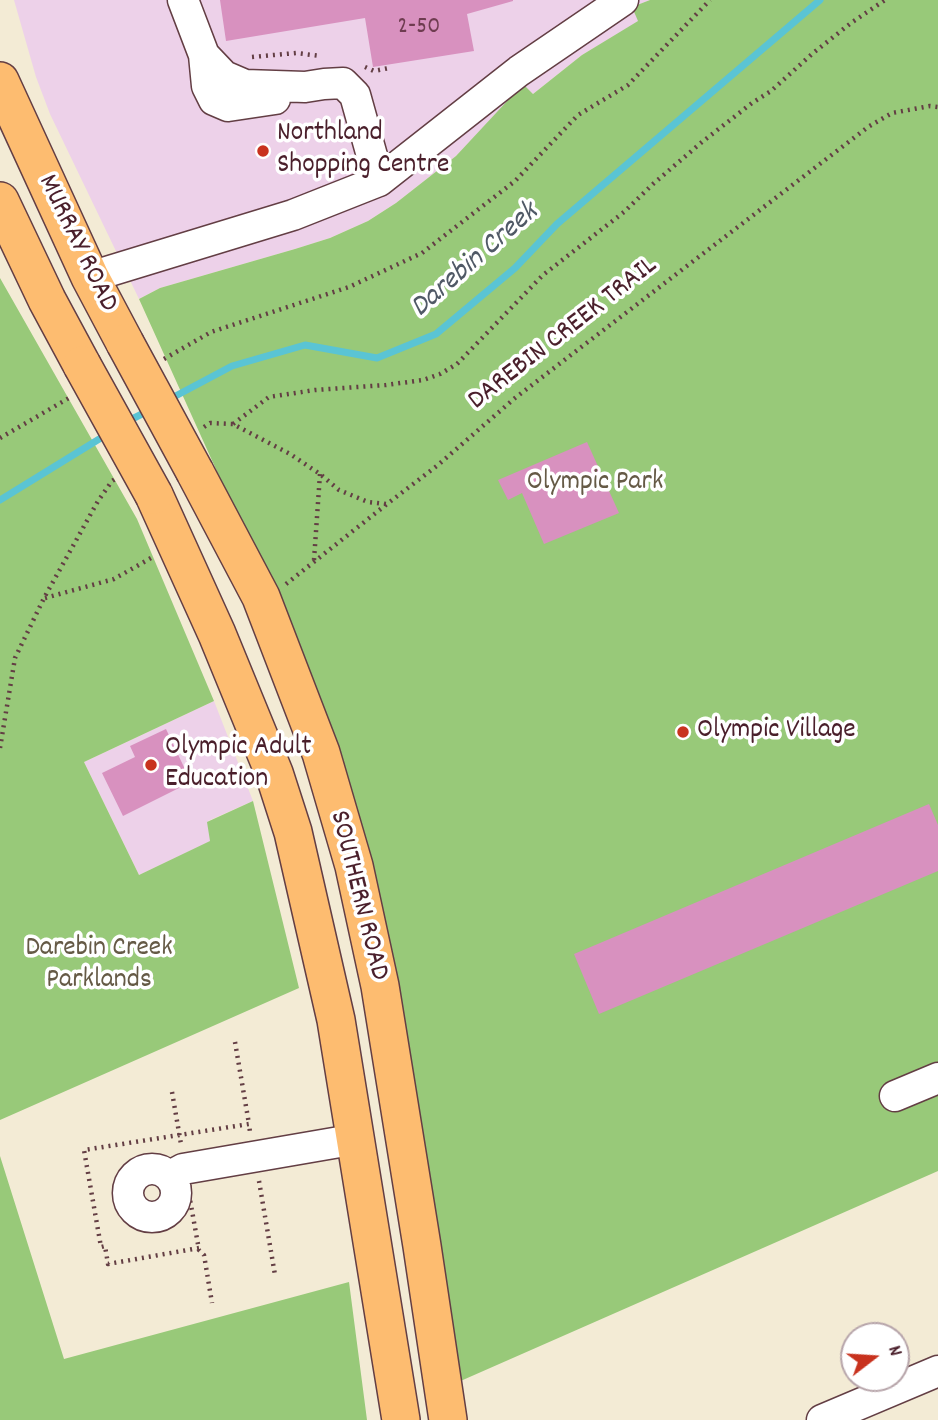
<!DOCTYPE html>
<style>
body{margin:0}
#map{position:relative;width:938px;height:1420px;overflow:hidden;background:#f3ebd5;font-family:Dekko,sans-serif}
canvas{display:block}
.north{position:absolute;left:840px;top:1322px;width:70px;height:70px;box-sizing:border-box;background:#fff;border:2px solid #b7a5aa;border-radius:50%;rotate:73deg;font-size:19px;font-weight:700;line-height:28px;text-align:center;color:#4a1f2b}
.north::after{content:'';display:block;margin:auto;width:24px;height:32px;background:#c8321e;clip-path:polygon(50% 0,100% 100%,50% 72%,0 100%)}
</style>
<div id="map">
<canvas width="938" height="1420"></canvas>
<div class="north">N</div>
</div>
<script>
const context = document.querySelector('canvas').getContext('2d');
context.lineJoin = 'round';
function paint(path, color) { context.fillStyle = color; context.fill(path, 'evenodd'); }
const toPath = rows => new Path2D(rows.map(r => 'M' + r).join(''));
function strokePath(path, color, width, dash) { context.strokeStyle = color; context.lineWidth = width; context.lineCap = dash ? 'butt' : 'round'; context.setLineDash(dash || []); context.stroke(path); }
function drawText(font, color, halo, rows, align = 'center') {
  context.font = font + ' Dekko,sans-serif'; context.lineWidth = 7; context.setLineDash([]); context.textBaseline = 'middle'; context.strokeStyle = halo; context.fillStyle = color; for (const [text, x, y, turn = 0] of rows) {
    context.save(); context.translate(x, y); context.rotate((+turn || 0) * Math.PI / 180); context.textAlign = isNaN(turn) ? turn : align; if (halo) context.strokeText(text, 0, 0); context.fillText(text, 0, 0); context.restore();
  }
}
const built = toPath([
 [14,0,650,0,633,7,639,21,582,55,533,94,523,85,456,156,396,203,368,221,330,238,295,249,160,288,139,299,50,114,36,77],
 [214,701,253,801,208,821,211,841,139,875,84,762]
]);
const green = toPath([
 [650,0,938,0,938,1171,456,1383,384,943,262,571,139,299,160,288,295,249,330,238,368,221,396,203,456,156,523,84,533,94,582,55,638,21,632,7],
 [0,278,137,519,214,701,84,762,139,875,210,841,207,822,253,801,299,988,0,1120],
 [0,1156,64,1359,349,1282,367,1420,0,1420]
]);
const stream = toPath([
 [168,400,232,366,305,345,377,358,436,334,515,268,557,224,820,0],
 [124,423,148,411],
 [0,500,109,433]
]);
const building = toPath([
 [220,0,513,0,513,1,467,14,474,51,373,67,365,18,226,41],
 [587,442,619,513,544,544,522,493,508,500,498,480],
 [166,729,191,782,123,816,102,773,135,757,130,746],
 [929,804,938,825,938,871,599,1014,574,954]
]);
const path = toPath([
 [252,57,296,53,320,56],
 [365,67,374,71,389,68],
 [164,359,211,332,349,287,422,253,515,181,578,115,628,85,710,0],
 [233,424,269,397,315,390,386,385,423,380,440,374,457,364,543,275,624,212,653,184,702,142,752,103,771,91,812,54,851,23,885,0],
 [204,427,210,423,233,424,290,454,320,474,339,490,368,502,386,504],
 [0,438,69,398],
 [314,560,320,474],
 [286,584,387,504,438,465,515,398,868,127,892,113,930,106,938,107],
 [45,598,114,579,151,558],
 [0,748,15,658,44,598,98,501,112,481,115,479],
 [235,1042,249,1124],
 [172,1092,181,1144],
 [259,1181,275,1275],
 [189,1194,199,1250,204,1255,212,1303],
 [199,1248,108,1264,105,1246,101,1247,84,1150,249,1124,250,1132]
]);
const minor = toPath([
 [183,0,204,55,207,86,214,100,228,106,275,99],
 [204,55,224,76,245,85,305,87,324,84,343,83,355,95,379,181],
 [90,277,293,215,379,181,519,71,623,0],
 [895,1096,938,1078],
 '128 1193a24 24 0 1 1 48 0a24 24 0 1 1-48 0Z',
 [170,1176,183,1169,357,1139],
 [822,1420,938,1371]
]);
const major = toPath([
 [0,81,90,277,125,343],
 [0,201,47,300,82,365],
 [195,472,261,597,321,753,354,866,380,986,422,1246,448,1420],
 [154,495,217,634,274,773,293,832,336,1020,401,1420]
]);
const majorBridge = toPath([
 [125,343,195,472],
 [82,365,154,495]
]);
const markers = [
 [263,151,7,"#c8321e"],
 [683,732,7,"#c8321e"],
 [151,765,7,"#c8321e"]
];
const numberNames = [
 ["2-50",419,29]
];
const poiNames = [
 ["Northland",277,135],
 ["Shopping Centre",277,167],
 ["Olympic Village",697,732],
 ["Olympic Adult",165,749],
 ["Education",165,781]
];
const streetNames = [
 ["MURRAY ROAD",76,244,64],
 ["DAREBIN CREEK TRAIL",564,335,-38],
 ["SOUTHERN ROAD",357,896,76]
];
const parkNames = [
 ["Olympic Park",595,484],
 ["Darebin Creek",99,950],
 ["Parklands",99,982]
];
const waterNames = [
 ["Darebin Creek",476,262,-41]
];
paint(built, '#edd1e9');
paint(green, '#98c979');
strokePath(stream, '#5ac4d4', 7);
paint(building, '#d891bf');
strokePath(minor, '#633e44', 33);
strokePath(major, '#633e44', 40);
strokePath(path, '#633e44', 4.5, [2, 5]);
strokePath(minor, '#fff', 30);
strokePath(major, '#fdbc70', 37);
strokePath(majorBridge, '#633e44', 40, []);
strokePath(majorBridge, '#fdbc70', 37);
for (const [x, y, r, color] of markers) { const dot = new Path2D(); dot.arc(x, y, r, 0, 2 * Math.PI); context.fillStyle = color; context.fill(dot); strokePath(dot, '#fff', 2.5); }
drawText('24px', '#6e3c50', null, numberNames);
drawText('28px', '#4a1f2b', '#fff', poiNames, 'left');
drawText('28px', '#4a1f2b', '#fff', streetNames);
drawText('28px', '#655a46', '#fff', parkNames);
drawText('italic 30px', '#505966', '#fff', waterNames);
</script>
